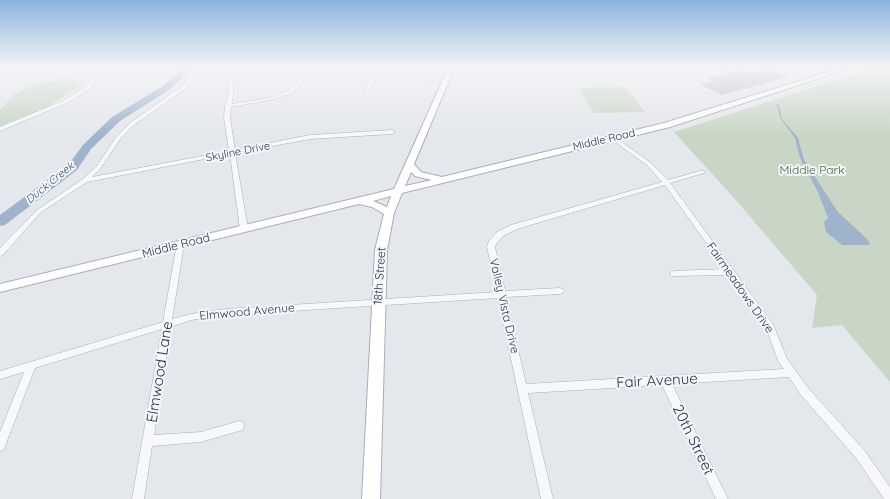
<!DOCTYPE html>
<style>
body{margin:0}
canvas{display:block;background:#e4e7ec}
</style>
<canvas width="890" height="499"></canvas>
<script>
const context = document.querySelector('canvas').getContext('2d');
context.lineJoin = 'round';
function paint(path, color) { context.fillStyle = color; context.fill(path, 'evenodd'); }
const toPath = rows => new Path2D(rows.map(r => 'M' + r).join(''));
function strokePath(path, color, width, dash) { context.strokeStyle = color; context.lineWidth = width; context.lineCap = dash ? 'butt' : 'round'; context.setLineDash(dash || []); context.stroke(path); }
function drawText(font, color, halo, rows, align = 'center') {
  context.font = font + ' Quicksand,sans-serif'; context.lineWidth = 4; context.setLineDash([]); context.textBaseline = 'middle'; context.strokeStyle = halo; context.fillStyle = color; for (const [text, x, y, turn = 0] of rows) {
    context.save(); context.translate(x, y); context.rotate((+turn || 0) * Math.PI / 180); context.textAlign = isNaN(turn) ? turn : align; if (halo) context.strokeText(text, 0, 0); context.fillText(text, 0, 0); context.restore();
  }
}
const green = toPath([
 [880,66,890,68,890,382,842,325,812,328,817,295,735,199,674,132],
 [66,78,84,84,45,108,0,126,0,110,16,93,42,82],
 [625,87,645,112,594,113,579,88]
]);
const water = toPath([
 [776,104,779,105,782,119,798,138,804,160,838,212,867,239,870,243,869,245,842,245,826,232,824,222,828,218,818,192,800,158,795,138,780,118]
]);
const river = toPath([
 [185,66,194,66,169,90,120,121,91,149,77,170,5,225,0,226,0,215,69,164,83,145,112,117,163,86,185,66]
]);
const building = toPath([
 [743,66,751,70,764,67,789,77,721,95,700,84,714,81,707,78,729,73,724,70]
]);
const street = toPath([
 [101,66,105,66,91,88,69,102,0,131,0,127,65,100,87,86,101,66],
 [201,66,205,66,185,89,134,125,121,138,100,169,92,177,229,151,224,118,225,106,229,94,230,66,234,66,233,94,232,104,269,98,288,91,297,83,303,66,307,66,301,83,292,93,270,100,231,107,230,118,235,150,310,135,392,130,395,132,392,134,310,139,235,153,248,229,247,231,244,231,240,229,230,154,87,182,41,212,3,255,0,256,0,248,37,210,83,179,96,167,117,136,130,123,181,87,201,66],
 [375,66,380,66,393,73,446,80,448,81,446,82,392,75,388,73,375,79,369,92,365,92,365,91,371,77,384,72,375,66],
 [8,77,10,78,10,79,0,83,0,80,8,77],
 [613,136,651,163,668,180,700,171,704,171,704,173,670,183,773,324,787,359,809,389,864,450,890,487,890,499,884,499,856,458,801,395,789,377,672,384,728,499,716,499,662,385,528,393,553,499,541,499,498,298,226,315,191,320,171,327,154,435,201,432,239,421,243,422,244,426,243,430,239,431,201,442,152,446,144,499,132,499,162,329,35,368,5,446,4,450,0,451,0,432,24,372,0,379,0,371,163,322,177,243,183,243,184,245,172,319,191,314,226,309,497,292,487,247,489,241,497,232,511,225,662,182,647,165,611,139,611,137,613,136],
 [665,185,725,269,674,271,671,272,670,274,671,276,729,275,766,327,778,361,784,369,526,384,506,297,560,294,563,293,564,291,563,289,560,288,505,291,495,247,496,244,503,236,517,229,665,185]
]);
const secondary = toPath([
 [449,66,455,66,414,164,421,172,442,177,664,123,848,66,857,66,670,127,402,193,394,213,387,250,380,499,362,499,375,250,384,214,372,207,359,204,0,292,0,284,394,189,449,66],
 [411,172,415,176,432,180,405,186,411,172],
 [391,196,387,207,373,201,391,196]
]);
const farStreetnames = [
 ["Middle Road",604,140,-13],
 ["Skyline Drive",238,152,-11]
];
const farWaternames = [
 ["Duck Creek",50,183,-39]
];
const parkNames = [
 ["Middle Park",812,170]
];
const streetNames = [
 ["Middle Road",176,246,-14],
 ["18th Street",380,276,-86],
 ["Fairmeadows Drive",740,288,55],
 ["Valley Vista Drive",504,306,77],
 ["Elmwood Avenue",247,312,-5]
];
const nearStreetnames = [
 ["Elmwood Lane",160,372,-81],
 ["Fair Avenue",657,381,-3],
 ["20th Street",693,440,64]
];
paint(green, '#c9d6c5');
paint(water, '#9fb4cc');
paint(river, '#9fb4cc');
paint(building, '#bbc0ca');
strokePath(street, '#a9aeb7', 1);
strokePath(secondary, '#a9aeb7', 2);
paint(street, '#f7f8fa');
paint(secondary, '#fff');
const sky = context.createLinearGradient(0, 0, 0, 136);
sky.addColorStop(0, '#8bb4dd');
sky.addColorStop(0.49, '#f3f4f6');
sky.addColorStop(1, '#f3f4f600');
context.fillStyle = sky;
context.fillRect(0, 0, 890, 136);
drawText('11px', '#2b3445', '#f4f6f9', farStreetnames);
drawText('italic 11px', '#34527a', '#f4f6f9', farWaternames);
drawText('12px', '#3f6138', '#f4f6f9', parkNames);
drawText('12px', '#2b3445', '#f4f6f9', streetNames);
drawText('15px', '#2b3445', '#f4f6f9', nearStreetnames);
</script>
